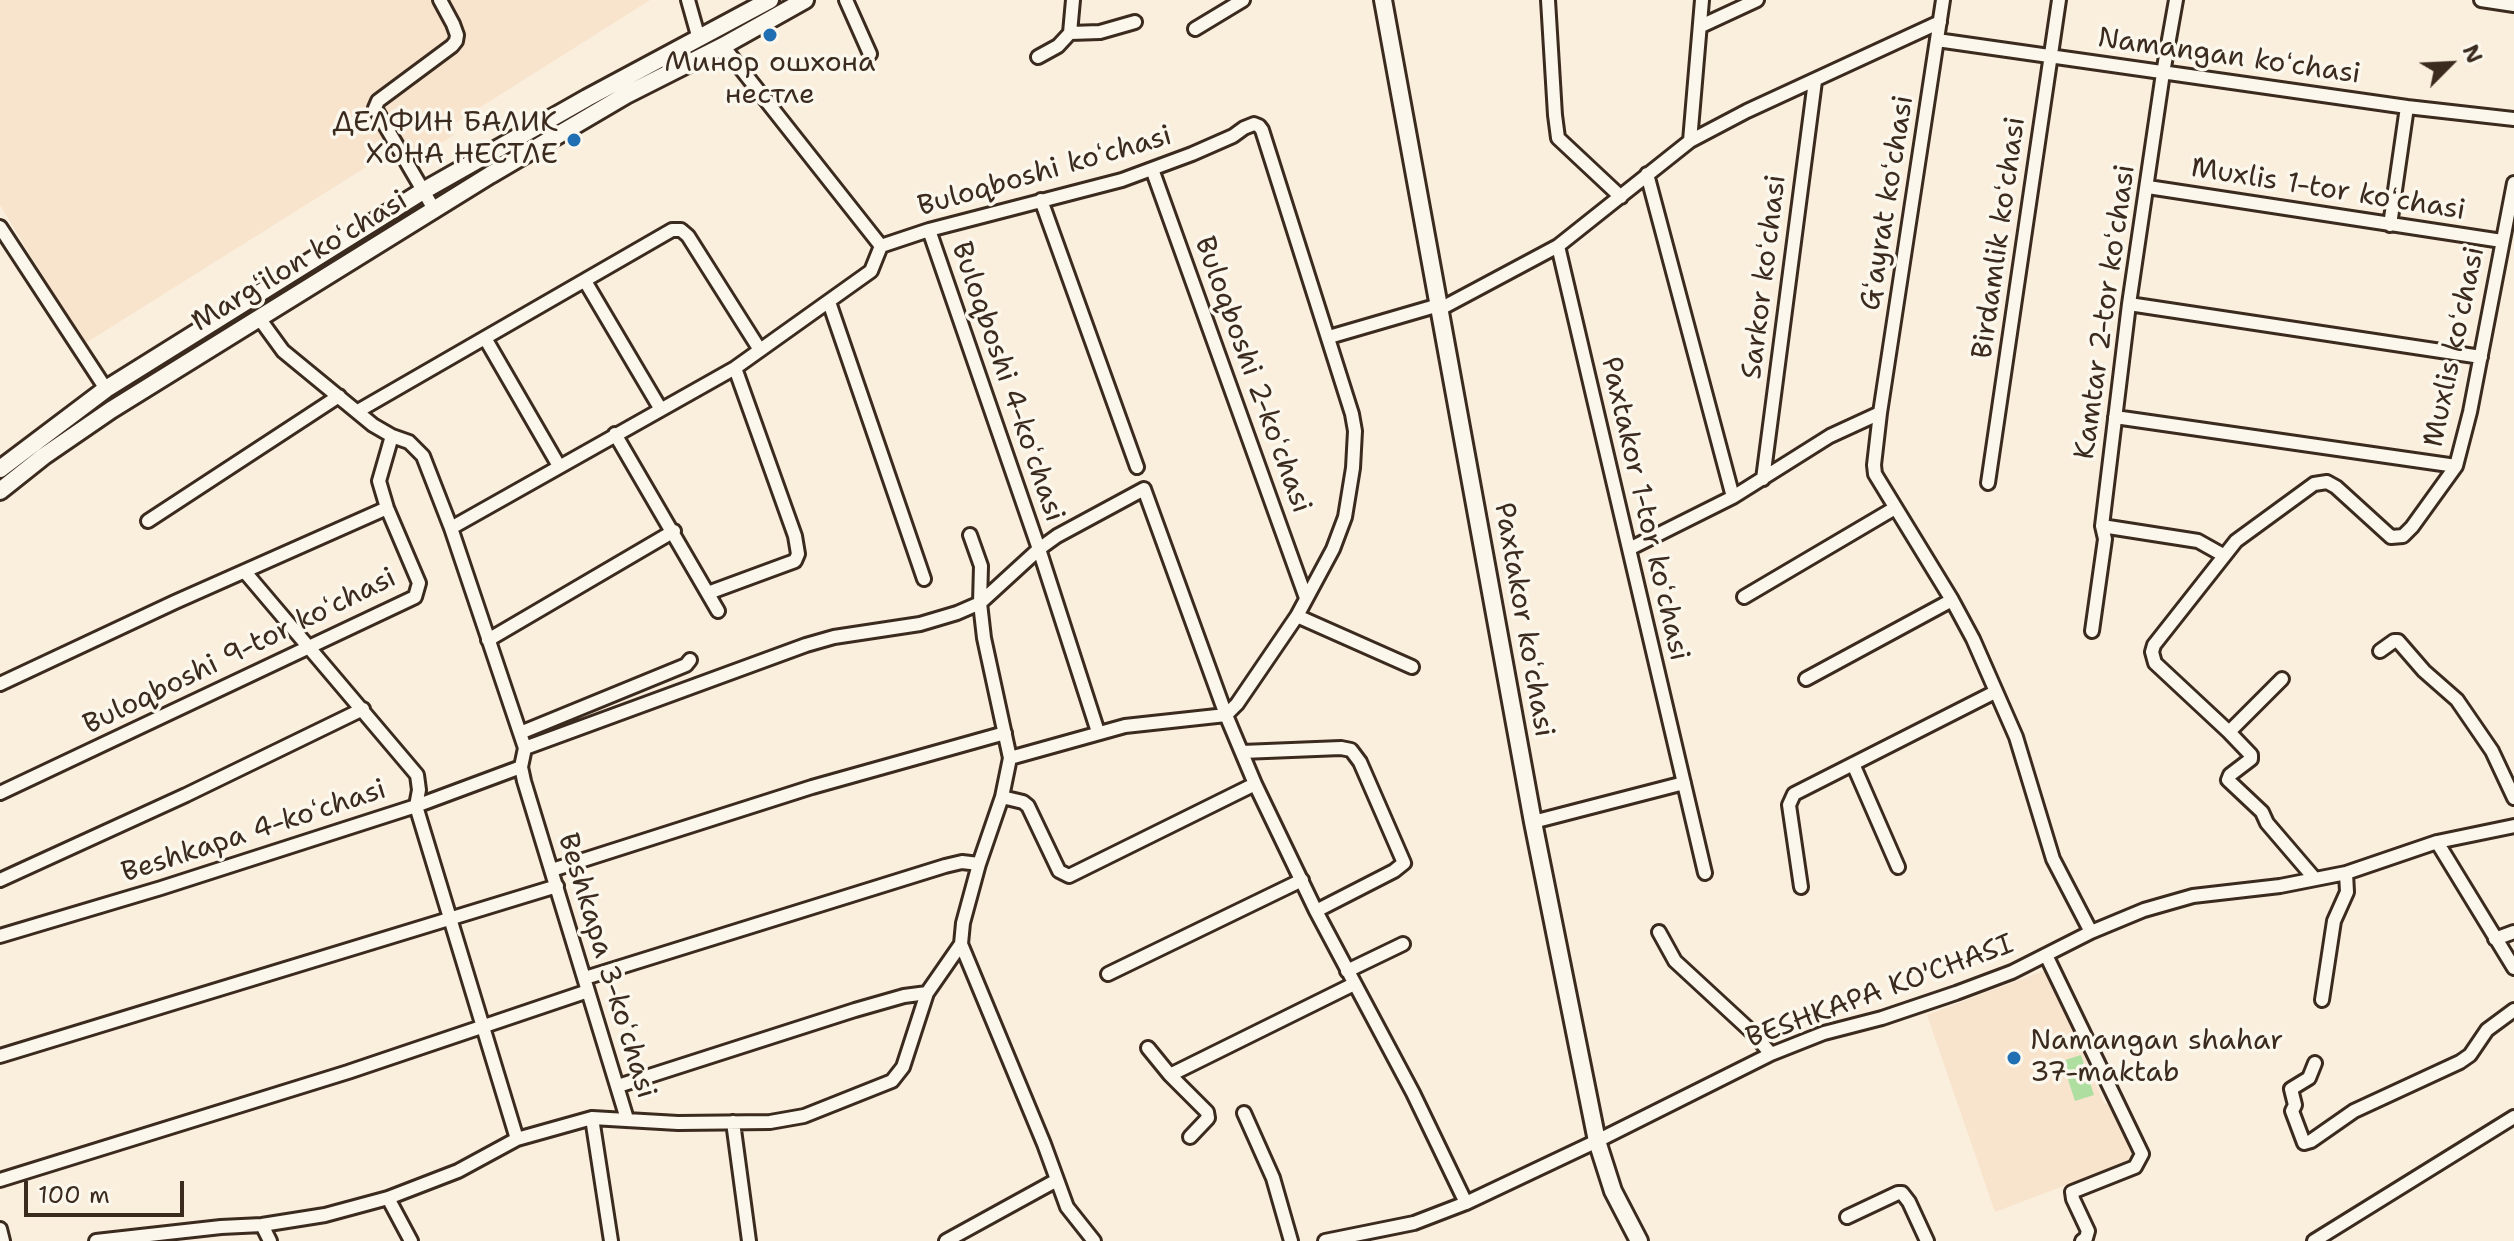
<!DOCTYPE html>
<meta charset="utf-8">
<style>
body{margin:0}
#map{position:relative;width:2514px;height:1241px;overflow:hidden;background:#faeedd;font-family:"Shantell Sans",sans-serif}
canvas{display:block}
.north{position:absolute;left:2410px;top:24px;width:80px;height:80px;-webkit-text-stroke:6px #fbf7ec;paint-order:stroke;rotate:66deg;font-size:22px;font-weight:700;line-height:32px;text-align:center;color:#3b2a1e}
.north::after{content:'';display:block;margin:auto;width:28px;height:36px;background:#3b2a1e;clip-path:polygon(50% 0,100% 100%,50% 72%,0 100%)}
.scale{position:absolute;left:24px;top:1181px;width:160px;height:36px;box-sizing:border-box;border:4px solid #3b2a1e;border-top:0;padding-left:10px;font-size:24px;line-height:28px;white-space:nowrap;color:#3b2a1e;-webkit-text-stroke:6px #fbf7ec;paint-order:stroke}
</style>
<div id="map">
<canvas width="2514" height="1241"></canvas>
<div class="north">N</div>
<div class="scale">100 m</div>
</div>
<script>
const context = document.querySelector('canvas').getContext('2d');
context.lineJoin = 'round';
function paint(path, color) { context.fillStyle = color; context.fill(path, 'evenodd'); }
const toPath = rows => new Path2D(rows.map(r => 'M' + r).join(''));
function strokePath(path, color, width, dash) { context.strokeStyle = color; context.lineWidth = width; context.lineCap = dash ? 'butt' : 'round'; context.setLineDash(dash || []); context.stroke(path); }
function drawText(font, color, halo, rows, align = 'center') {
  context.font = font + ' "Shantell Sans",sans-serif'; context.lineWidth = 7; context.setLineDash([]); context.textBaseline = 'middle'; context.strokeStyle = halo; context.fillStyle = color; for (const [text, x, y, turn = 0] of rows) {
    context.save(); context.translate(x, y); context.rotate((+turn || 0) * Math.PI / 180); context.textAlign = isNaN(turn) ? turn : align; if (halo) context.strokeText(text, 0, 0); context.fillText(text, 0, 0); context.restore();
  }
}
const built = toPath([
 [0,0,650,0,449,127,454,135,419,157,406,142,84,344,0,205],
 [2048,969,2104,1104,2111,1102,2134,1159,1995,1212,1927,1015]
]);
const green = toPath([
 [2081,1055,2094,1095,2075,1101,2062,1061]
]);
const minor = toPath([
 [688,0,699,39],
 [846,0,870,54],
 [1548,0,1555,115,1558,138,1621,197],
 [1943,0,1880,413,1874,465,1875,474,1952,600,1973,639,2016,737,2053,859,2091,932],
 [2481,0,2514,5],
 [1701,26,1757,0],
 [1195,29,1243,0],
 [1070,33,1100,32,1135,22],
 [1937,40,2407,107,2514,119],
 [723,46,881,246],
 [1038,57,1058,46,1070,33,1073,0],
 [1690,141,1702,0],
 [1152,169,1306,598],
 [1647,174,1733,497],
 [2148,187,2502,241],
 [1041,200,1137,467],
 [435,211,375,108,378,101,452,46,456,41,457,35,453,24,440,0],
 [2390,225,2407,107],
 [0,227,106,389],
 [929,230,1039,549,1098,732],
 [881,246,929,230,1122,180,1192,154,1233,136,1244,128,1254,124,1259,126,1262,130,1352,414,1355,431,1353,468,1345,517,1333,549,1297,616,1237,704,1226,715,1125,726,1010,758],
 [1558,246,1705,873],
 [585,281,660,408],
 [829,302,924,579],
 [2129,304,2481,357],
 [1440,309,1558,246,1690,141,1747,111,1940,22],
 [259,318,283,351,373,425,392,436,409,442,423,456,451,528,525,748,521,767,524,781,627,1119],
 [1329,337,1439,305],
 [485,338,559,466],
 [358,411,672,230,681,230,688,236,760,350],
 [2115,417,2456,466],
 [615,434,718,611],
 [1763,479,1815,81],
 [1988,483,2059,0],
 [148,521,339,396],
 [2102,526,2198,541,2223,555],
 [451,528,735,368,871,271,881,246],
 [1629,549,1733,497,1830,436,1880,413],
 [245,572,417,775,419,790,416,806,517,1139],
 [708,593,784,565,795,561,798,554,795,536,735,368],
 [1744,597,1895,508],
 [1297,616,1412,667],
 [2092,631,2105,539,2102,526,2129,304,2163,73,2176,0],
 [488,640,674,531],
 [2380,651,2394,641,2398,641,2424,671,2457,700,2492,751,2514,798],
 [1806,679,1952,600],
 [2282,679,2229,732,2155,663,2152,652,2154,645,2236,541,2314,484,2327,482,2336,487,2391,537,2403,536,2412,527,2456,466,2470,412,2514,183],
 [0,684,175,602,387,508],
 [2229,732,2251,755,2251,759,2230,775,2228,780,2262,812,2267,823,2315,879],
 [520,733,686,665,690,660],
 [525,748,806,645,834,637,920,624,957,613,980,603,1039,549,1057,536,1144,489,1226,715,1255,784,1316,911,1413,1093,1466,1203],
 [1242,752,1341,748,1351,750,1360,762,1404,863,1394,871,1316,911],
 [1853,764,1898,867],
 [0,793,415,597,419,583,387,508,379,481,392,436],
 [1002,797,1023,802,1028,806,1059,871,1069,876,1255,784],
 [1533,822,1684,783],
 [2437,842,2514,968],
 [552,870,812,787,1005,733],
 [0,880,186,795,363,709],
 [1801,887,1789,805,1794,794,1995,692],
 [1659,932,1675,961,1753,1033,1771,1054],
 [0,936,161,888,416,806,521,767],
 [2495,939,2514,932],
 [961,944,1044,1144,1067,1207,1094,1241],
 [2046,955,2142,1154,2135,1167,2072,1192,2073,1199,2088,1231,2086,1238,2082,1241],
 [1347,971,1403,944],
 [1108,974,1302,880],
 [585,978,945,866,962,862,979,864],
 [2322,1000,2334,921,2347,892,2346,873],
 [1148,1048,1170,1075,1207,1112,1208,1118,1190,1137],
 [0,1056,557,886],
 [2315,1063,2309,1078,2291,1089,2295,1105,2292,1111,2304,1143,2311,1141,2354,1111,2460,1062,2470,1055,2487,1030,2514,1010],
 [1170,1075,1354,984],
 [618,1086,855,1010,904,996,927,993],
 [1244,1113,1273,1178,1291,1241],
 [592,1118,611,1241],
 [733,1122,749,1241],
 [0,1180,348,1072,588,991],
 [388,1198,411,1241],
 [1847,1217,1898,1193,1902,1193,1909,1202,1927,1241],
 [262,1225,270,1241],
 [0,1229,3,1241],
 [96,1241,221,1227,262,1225,325,1215,388,1198,458,1171,517,1139,592,1118,678,1123,770,1122,804,1116,892,1081,903,1067,927,993,961,944,963,923,979,864,1002,797,1010,758,984,638,980,603,981,566,970,535],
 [946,1241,1057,1180],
 [1325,1241,1414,1223,1466,1203,1597,1141,1771,1054,1824,1033,1882,1018,1956,993,2012,972,2091,932,2144,910,2193,896,2280,886,2346,873,2437,842,2514,826],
 [2314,1241,2514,1117]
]);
const major = toPath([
 [1383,0,1533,822,1597,1141,1613,1191,1639,1241],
 [0,469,106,389,423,191,587,98,770,0],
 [0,491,44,456,111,410,490,175,626,95,723,46,805,0]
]);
const markers = [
 [770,35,8,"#1f6fb2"],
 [574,140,8,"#1f6fb2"],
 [2014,1058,8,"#1f6fb2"]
];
const streetNames = [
 ["Namangan koʻchasi",2229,57,8],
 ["Buloqboshi koʻchasi",1045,172,-16],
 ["Muxlis 1-tor koʻchasi",2328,190,9],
 ["Gʻayrat koʻchasi",1888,203,-81],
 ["Birdamlik koʻchasi",2000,238,-82],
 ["Margʻilon koʻchasi",300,262,-31],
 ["Sarkor koʻchasi",1765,277,-83],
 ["Kamtar 2-tor koʻchasi",2106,312,-82],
 ["Muxlis koʻchasi",2455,347,-78],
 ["Buloqboshi 2-koʻchasi",1252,375,70],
 ["Buloqboshi 4-koʻchasi",1007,382,71],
 ["Paxtakor 1-tor koʻchasi",1644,509,77],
 ["Paxtakor koʻchasi",1523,620,80],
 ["Buloqboshi 9-tor koʻchasi",240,652,-26],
 ["Beshkapa 4-koʻchasi",254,832,-18],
 ["Beshkapa 3-koʻchasi",606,966,73],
 ["BESHKAPA KO'CHASI",1880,992,-20]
];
const poiNames = [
 ["Минор ошхона",770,64],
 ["нестле",770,96],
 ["ДЕЛФИН БАЛИК",558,124,"right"],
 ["ХОНА НЕСТЛЕ",558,156,"right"],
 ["Namangan shahar",2030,1042,"left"],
 ["37-maktab",2030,1074,"left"]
];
paint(built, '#f8e3cc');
paint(green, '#aedfa0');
strokePath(minor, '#3b2a1e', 18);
strokePath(major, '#3b2a1e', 22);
strokePath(minor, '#fbf7ec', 12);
strokePath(major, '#fbf7ec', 16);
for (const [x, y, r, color] of markers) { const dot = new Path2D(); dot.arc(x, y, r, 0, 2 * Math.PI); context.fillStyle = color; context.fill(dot); strokePath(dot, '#fbf7ec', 3); }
drawText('28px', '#3b2a1e', '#fbf7ec', streetNames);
drawText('28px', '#3b2a1e', '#fbf7ec', poiNames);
</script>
